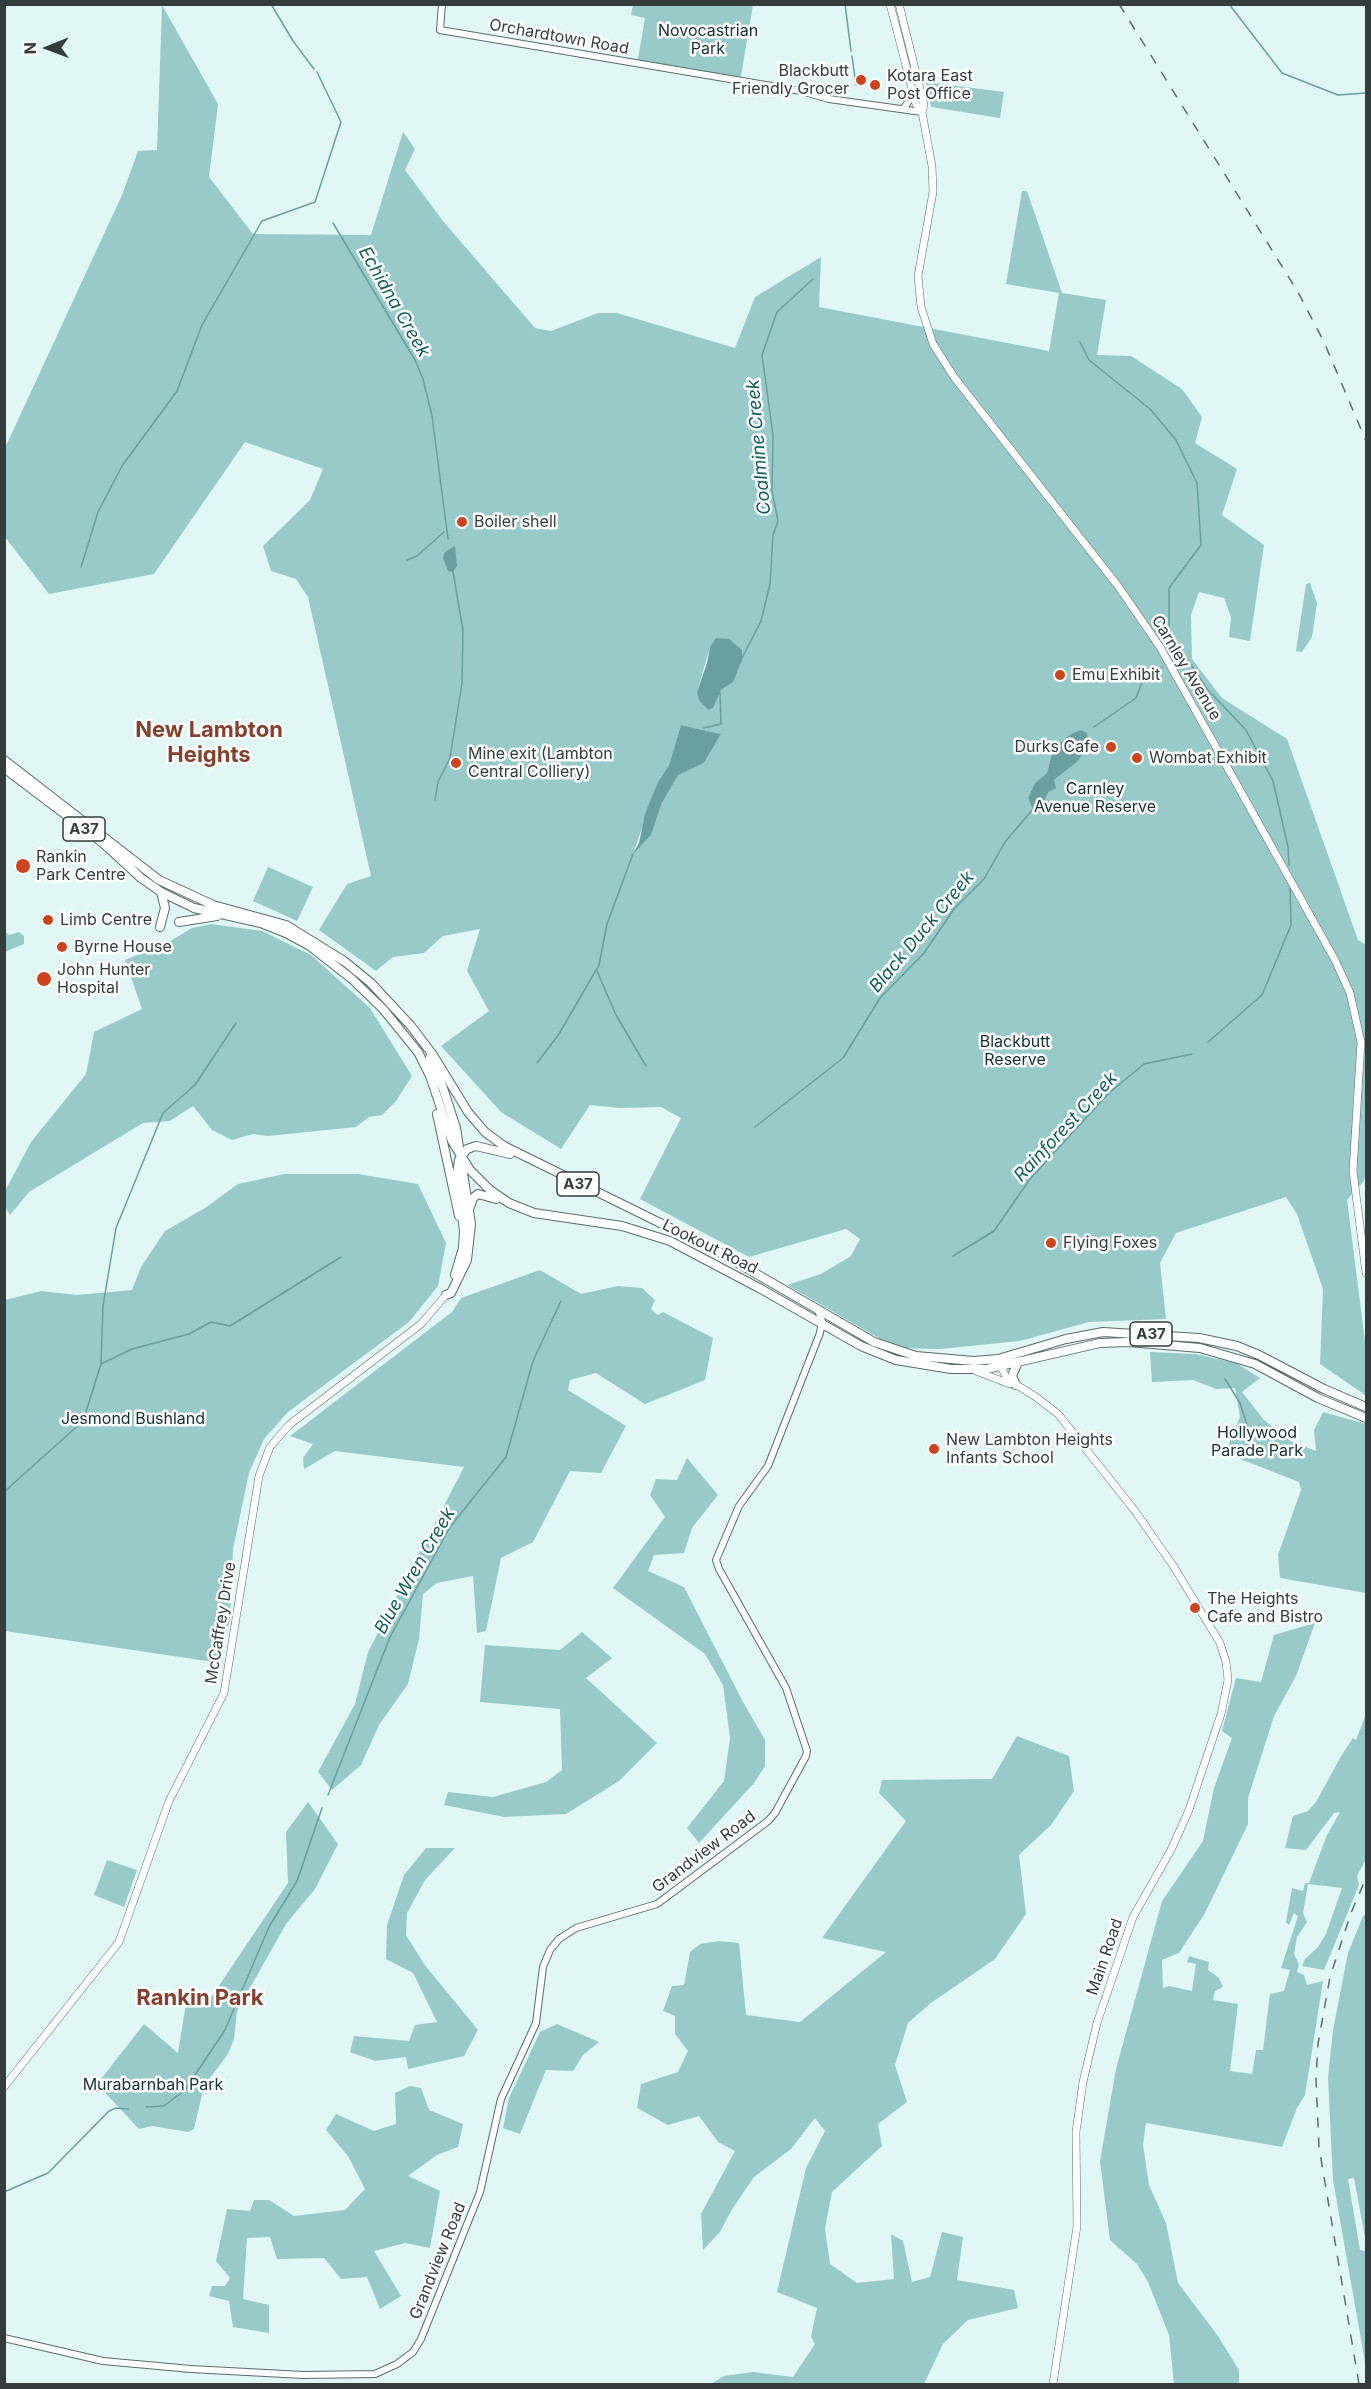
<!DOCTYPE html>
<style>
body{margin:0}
#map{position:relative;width:1371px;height:2389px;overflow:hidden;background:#e1f7f6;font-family:Inter,sans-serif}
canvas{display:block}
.frame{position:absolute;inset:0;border:6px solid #343c3c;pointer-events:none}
.north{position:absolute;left:18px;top:18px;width:60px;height:60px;-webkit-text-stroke:4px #fff;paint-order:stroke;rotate:269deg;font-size:16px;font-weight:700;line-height:24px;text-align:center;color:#343c3c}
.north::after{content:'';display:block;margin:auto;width:21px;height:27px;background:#343c3c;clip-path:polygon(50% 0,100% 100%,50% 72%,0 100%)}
</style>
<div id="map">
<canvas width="1371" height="2389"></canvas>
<div class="frame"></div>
<div class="north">N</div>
</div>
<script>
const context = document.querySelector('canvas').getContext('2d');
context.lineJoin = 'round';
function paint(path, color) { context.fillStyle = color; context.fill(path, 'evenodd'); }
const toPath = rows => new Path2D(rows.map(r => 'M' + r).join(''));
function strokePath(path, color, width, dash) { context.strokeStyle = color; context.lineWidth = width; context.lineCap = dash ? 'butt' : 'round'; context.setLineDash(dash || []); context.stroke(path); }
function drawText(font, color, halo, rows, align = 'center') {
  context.font = font + ' Inter,sans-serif'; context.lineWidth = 5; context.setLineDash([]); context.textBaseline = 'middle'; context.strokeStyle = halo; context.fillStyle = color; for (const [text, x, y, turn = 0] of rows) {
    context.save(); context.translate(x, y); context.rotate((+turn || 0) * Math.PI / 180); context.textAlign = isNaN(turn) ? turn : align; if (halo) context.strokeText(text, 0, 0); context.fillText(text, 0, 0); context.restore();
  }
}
const green = toPath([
 [162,5,218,104,209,177,253,234,371,235,403,132,415,149,405,170,443,221,535,328,551,331,598,313,617,313,735,348,755,297,821,257,819,307,1049,351,1059,293,1006,284,1022,191,1027,191,1062,293,1106,300,1097,355,1131,356,1182,389,1202,417,1195,443,1237,469,1222,515,1264,545,1250,641,1229,637,1231,617,1224,598,1199,592,1191,615,1192,659,1222,698,1287,739,1358,940,1366,945,1366,1169,1364,1181,1347,1200,1366,1349,1365,1395,1320,1364,1323,1289,1297,1214,1286,1197,1176,1233,1160,1263,1166,1319,1089,1322,1020,1341,940,1349,896,1348,787,1285,821,1274,851,1256,860,1239,846,1229,749,1257,640,1199,681,1118,661,1107,619,1108,590,1105,561,1149,501,1112,441,1046,489,1011,467,971,480,929,443,936,424,953,393,957,376,971,319,930,347,884,371,876,308,597,296,579,271,571,263,546,310,500,323,469,245,442,154,574,49,594,5,537,5,448,122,195,138,151,157,150],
 [710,647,733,682,721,690,712,708,708,710,697,692],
 [681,725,721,734,704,763,678,774,662,803,651,835,634,851,658,782,669,765],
 [1071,734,1089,747,1077,762,1054,780,1048,792,1035,783,1047,773,1051,757],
 [633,5,753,5,740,81,637,64,645,18,631,15],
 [926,82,1004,92,1000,118,931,107],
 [1310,583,1317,603,1312,637,1302,652,1296,651,1306,584],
 [268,867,313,887,297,921,253,901],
 [211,924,262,931,311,955,370,1008,412,1076,396,1101,382,1115,369,1117,356,1127,268,1136,253,1134,232,1140,212,1130,193,1106,170,1121,143,1123,29,1192,10,1215,5,1207,5,1191,31,1142,86,1074,94,1032,142,1009,125,960,167,943,192,928],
 [5,932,9,935,19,932,24,936,24,944,5,952],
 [284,1174,358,1174,418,1184,446,1243,438,1286,409,1322,288,1412,264,1439,249,1473,233,1549,230,1619,220,1663,5,1631,5,1300,41,1291,77,1295,132,1290,141,1267,165,1231,205,1208,238,1184],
 [540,1270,581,1294,618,1286,642,1288,655,1300,651,1309,658,1315,663,1312,713,1338,705,1380,645,1404,596,1373,570,1380,568,1390,626,1426,601,1473,570,1471,533,1542,501,1558,486,1631,477,1633,473,1576,437,1583,423,1594,419,1639,408,1684,379,1725,361,1765,332,1790,318,1772,355,1704,368,1652,464,1467,335,1451,304,1469,303,1458,313,1444,290,1436,452,1312,461,1298],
 [1150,1352,1195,1354,1236,1363,1260,1378,1242,1392,1264,1420,1292,1442,1316,1451,1314,1430,1323,1412,1366,1424,1366,1593,1280,1578,1278,1555,1301,1490,1299,1482,1225,1453,1240,1417,1235,1388,1216,1389,1193,1380,1152,1382],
 [687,1458,718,1495,692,1528,684,1553,654,1555,648,1571,684,1587,742,1700,765,1740,765,1766,754,1783,699,1843,687,1828,724,1781,730,1738,723,1685,705,1654,613,1588,665,1517,650,1495,656,1479,677,1480],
 [1315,1623,1296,1676,1274,1716,1248,1798,1248,1824,1205,1913,1179,1953,1162,1960,1163,1988,1169,1986,1192,1991,1196,1964,1187,1962,1189,1956,1209,1962,1208,1970,1219,1978,1223,1987,1215,1991,1213,2000,1238,2004,1230,2071,1252,2074,1256,2050,1263,2050,1270,1994,1284,1991,1290,1970,1281,1968,1298,1916,1294,1913,1289,1925,1286,1922,1292,1888,1303,1891,1305,1883,1309,1883,1327,1835,1340,1812,1334,1813,1306,1850,1285,1848,1293,1816,1308,1811,1316,1802,1340,1758,1353,1738,1356,1740,1366,1714,1366,1859,1357,1876,1359,1885,1324,1970,1302,1966,1305,1959,1318,1947,1326,1934,1342,1888,1308,1884,1303,1913,1307,1922,1297,1937,1294,1954,1299,1964,1297,1972,1304,1975,1307,1985,1323,1981,1305,2095,1297,2108,1282,2147,1146,2123,1143,2145,1149,2185,1166,2223,1178,2283,1218,2336,1239,2370,1239,2384,1174,2384,1169,2335,1148,2282,1137,2264,1110,2240,1100,2161,1116,2069,1162,1901,1203,1841,1214,1788,1232,1738,1222,1731,1236,1678,1261,1682,1274,1635],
 [582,1632,612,1658,586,1678,657,1743,619,1781,566,1814,504,1817,444,1805,448,1792,493,1797,546,1782,562,1770,560,1709,480,1702,485,1645,560,1650],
 [1017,1736,1069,1756,1074,1791,1051,1825,1019,1855,1026,1914,995,1959,931,2003,908,2023,895,2065,907,2102,878,2124,882,2146,832,2192,825,2229,830,2264,857,2283,894,2279,891,2234,903,2241,912,2282,930,2277,942,2232,963,2237,957,2280,1014,2290,1018,2308,968,2320,943,2344,924,2384,711,2384,724,2376,753,2372,793,2377,815,2344,811,2337,817,2308,777,2292,806,2168,825,2131,815,2118,791,2149,754,2177,731,2211,720,2232,703,2250,701,2214,735,2151,718,2142,699,2116,668,2125,637,2108,641,2084,678,2072,688,2051,675,2034,675,2016,663,2011,672,1986,684,1985,690,1952,700,1944,719,1941,739,1943,746,2015,800,2022,886,1952,822,1938,906,1821,879,1793,882,1780,992,1779],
 [308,1802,338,1844,315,1889,286,1924,237,2011,234,2039,228,2054,204,2086,194,2129,188,2132,152,2126,139,2129,97,2084,144,2024,178,2053,188,1991,210,1999,288,1883,286,1832],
 [426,1848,455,1848,425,1880,407,1913,406,1935,424,1964,478,2030,464,2056,408,2069,406,2057,375,2061,350,2052,354,2036,409,2041,415,2025,437,2022,413,1973,386,1959,387,1925,404,1875],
 [107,1860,137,1870,124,1907,94,1895],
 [1366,1914,1366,2243,1354,2178,1348,2179,1360,2250,1366,2251,1366,2368,1333,2180,1328,2078,1333,2030,1348,1953,1363,1916],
 [557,2024,599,2042,583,2055,573,2071,546,2070,520,2134,503,2128,509,2098,540,2032],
 [410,2086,421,2088,429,2110,463,2124,458,2147,437,2155,408,2176,440,2191,430,2248,405,2243,374,2251,401,2296,380,2309,367,2277,341,2279,324,2258,277,2259,270,2237,247,2238,243,2299,269,2305,269,2333,233,2327,229,2301,209,2296,212,2286,225,2286,230,2278,216,2261,227,2209,250,2211,254,2200,269,2200,294,2216,345,2210,365,2189,348,2156,326,2130,336,2114,374,2131,396,2124,395,2093]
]);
const water = toPath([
 [455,546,457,566,453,572,448,571,443,558,445,552],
 [716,638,729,639,742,650,742,660,733,682,721,690,713,708,708,710,699,700,697,692,707,663,710,647],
 [681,725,721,734,704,763,678,775,662,803,651,835,633,854,639,843,645,814,658,782,669,765],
 [1081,730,1087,733,1089,747,1077,762,1054,780,1056,788,1048,792,1044,802,1033,809,1028,798,1035,783,1047,773,1051,757,1060,743,1071,734]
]);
const stream = toPath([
 [271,4,293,41,314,69],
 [845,4,851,51],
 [1229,4,1282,73,1338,95,1366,93],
 [852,56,856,85],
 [333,223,415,360,423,379,432,416,448,539],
 [1080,342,1089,360,1150,409,1176,440,1197,483,1201,545,1169,588,1169,631,1207,689,1246,730,1273,781,1288,847,1289,865],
 [407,560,417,556,444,532],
 [81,567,98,512,122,466,177,391,202,325,262,221,315,202,341,122,317,72],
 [1177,659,1181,652],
 [739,664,761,621,770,584,773,535,778,521,772,491,773,435,762,355,777,312,813,279],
 [1094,727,1136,698,1142,682,1163,667],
 [704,728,721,724,720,693],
 [435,800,438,782,450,758,462,683,463,630,453,572],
 [597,971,616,1015,646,1066],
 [1208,1042,1262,995,1291,925,1290,888],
 [537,1063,559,1034,599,965,607,924,633,854],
 [755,1127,843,1058,880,998,924,953,954,909,984,879,1005,842,1034,808],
 [953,1256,994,1231,1030,1179,1109,1093,1144,1064,1192,1054],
 [101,1364,132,1349,189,1334,211,1322,230,1326,341,1257],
 [1225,1379,1240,1403,1256,1454],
 [4,1492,83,1421,101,1364,103,1306,116,1228,163,1113,195,1085,236,1023],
 [328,1795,390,1637,450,1527,506,1457,533,1361,561,1301],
 [146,2107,164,2106,185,2090,225,2030,269,1927,297,1881,322,1808],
 [4,2192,48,2173,109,2111,116,2108,128,2109]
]);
const tertiary = toPath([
 [442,4,440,30,801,91,829,99,922,112],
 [903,109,914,94],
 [4,2338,103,2361,191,2369,303,2375,375,2374,397,2364,413,2352,421,2339,480,2192,501,2099,536,2023,543,1967,550,1950,559,1939,576,1928,657,1904,768,1821,775,1813,806,1756,807,1751,786,1688,719,1569,716,1560,739,1506,768,1466,820,1333,822,1321,818,1310]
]);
const secondary = toPath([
 [890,4,916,104,922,112,932,166,933,192,918,276,921,307,933,344,954,377,1118,586,1160,647,1335,960,1350,993,1361,1042,1353,1171,1366,1273],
 [899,4,924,105,922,112],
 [999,1362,1007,1379,1036,1397,1058,1414,1135,1511,1174,1567,1220,1643,1226,1662,1228,1680,1221,1714,1189,1810,1171,1850,1133,1917,1097,2023,1083,2082,1076,2132,1077,2226,1053,2384],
 [976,1371,1010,1384],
 [4,2087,119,1942,169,1801,224,1693,259,1476,270,1447,289,1425,421,1324,446,1295]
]);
const trunk = toPath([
 [4,760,159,880,213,905,286,925,344,961,371,983,411,1026,433,1055,468,1112,485,1132,504,1146,717,1251,874,1342,916,1356,974,1361,998,1359,1066,1339,1103,1332,1199,1338,1237,1346,1259,1355,1324,1389,1366,1407],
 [4,768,103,843,141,878,161,892,194,908,261,923,286,933,310,946,352,979,383,1009,418,1052,430,1076,452,1141,470,1170,490,1190,509,1203,534,1213,622,1226,670,1241,761,1289,861,1346,896,1360,951,1369,987,1369,1100,1343,1129,1342,1200,1348,1255,1364,1318,1398,1366,1418],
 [179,922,217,916],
 [160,927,165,908,161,892],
 [430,1058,443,1088,456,1128,471,1224,467,1260,451,1293,446,1295],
 [437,1114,459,1216],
 [470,1207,473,1198,478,1194,496,1199],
 [455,1275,463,1248,464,1231,457,1174,459,1160,467,1149,476,1146,510,1154],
 [1016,1385,1012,1376,1017,1364]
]);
const rail = toPath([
 [1119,4,1298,292,1324,342,1366,441],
 [1359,2384,1319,2147,1316,2079,1318,2044,1330,1977,1351,1913,1366,1878]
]);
const markers = [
 [861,80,6,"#cc431e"],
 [875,85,6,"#cc431e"],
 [462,522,6,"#cc431e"],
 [1060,675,6,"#cc431e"],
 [1111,747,6,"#cc431e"],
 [1137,758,6,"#cc431e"],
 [456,763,6,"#cc431e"],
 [23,866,8,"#cc431e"],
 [48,920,6,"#cc431e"],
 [62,947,6,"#cc431e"],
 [44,979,8,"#cc431e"],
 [1051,1243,6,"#cc431e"],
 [934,1449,6,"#cc431e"],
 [1195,1608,6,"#cc431e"]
];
const shields = [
 [84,829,42],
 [578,1184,42],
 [1151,1334,42]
];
const shieldNames = [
 ["A37",84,829],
 ["A37",578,1184],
 ["A37",1151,1334]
];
const parkNames = [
 ["Novocastrian",708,31],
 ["Park",708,49],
 ["Carnley",1095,789],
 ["Avenue Reserve",1095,807],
 ["Blackbutt",1015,1042],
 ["Reserve",1015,1060],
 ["Jesmond Bushland",133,1419],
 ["Hollywood",1257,1433],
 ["Parade Park",1257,1451],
 ["Murabarnbah Park",153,2085]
];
const streetNames = [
 ["Orchardtown Road",559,37,10],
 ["Carnley Avenue",1186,668,59],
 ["Lookout Road",710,1247,26],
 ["McCaffrey Drive",221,1623,-81],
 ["Grandview Road",704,1852,-37],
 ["Main Road",1105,1957,-71],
 ["Grandview Road",438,2261,-68]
];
const poiNames = [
 ["Blackbutt",849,71,"right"],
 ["Friendly Grocer",849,89,"right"],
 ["Kotara East",887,76],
 ["Post Office",887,94],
 ["Boiler shell",474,522],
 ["Emu Exhibit",1072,675],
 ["Durks Cafe",1099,747,"right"],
 ["Mine exit (Lambton",468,754],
 ["Central Colliery)",468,772],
 ["Wombat Exhibit",1149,758],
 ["Rankin",36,857],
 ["Park Centre",36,875],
 ["Limb Centre",60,920],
 ["Byrne House",74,947],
 ["John Hunter",57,970],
 ["Hospital",57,988],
 ["Flying Foxes",1063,1243],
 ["New Lambton Heights",946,1440],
 ["Infants School",946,1458],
 ["The Heights",1207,1599],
 ["Cafe and Bistro",1207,1617]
];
const waterNames = [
 ["Echidna Creek",394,302,60],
 ["Coalmine Creek",759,447,-95],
 ["Black Duck Creek",922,932,-50],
 ["Rainforest Creek",1066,1127,-47],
 ["Blue Wren Creek",415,1571,-60]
];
const districtNames = [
 ["New Lambton",209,730],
 ["Heights",209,755],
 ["Rankin Park",200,1998]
];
paint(green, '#97cac9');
paint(water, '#699f9e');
strokePath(stream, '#699f9e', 1.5);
strokePath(tertiary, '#596c6b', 8);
strokePath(secondary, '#596c6b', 8);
strokePath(trunk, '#596c6b', 10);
strokePath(tertiary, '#fff', 6);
strokePath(secondary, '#fff', 7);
strokePath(trunk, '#fff', 8);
strokePath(rail, '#616c6c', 1.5, [10, 10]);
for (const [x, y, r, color] of markers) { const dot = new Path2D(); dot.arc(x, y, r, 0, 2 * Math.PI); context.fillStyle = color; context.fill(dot); strokePath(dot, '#fff', 2); }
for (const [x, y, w] of shields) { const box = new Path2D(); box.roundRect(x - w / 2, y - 12, w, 24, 4.5); context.fillStyle = '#fff'; context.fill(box); strokePath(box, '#343c3c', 1.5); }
drawText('bold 15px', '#343c3c', null, shieldNames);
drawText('16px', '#143030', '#fff', parkNames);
drawText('16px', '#343c3c', '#fff', streetNames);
drawText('16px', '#343c3c', '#fff', poiNames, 'left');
drawText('italic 18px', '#125e5e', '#fff', waterNames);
drawText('bold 22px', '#86402e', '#fff', districtNames);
</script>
